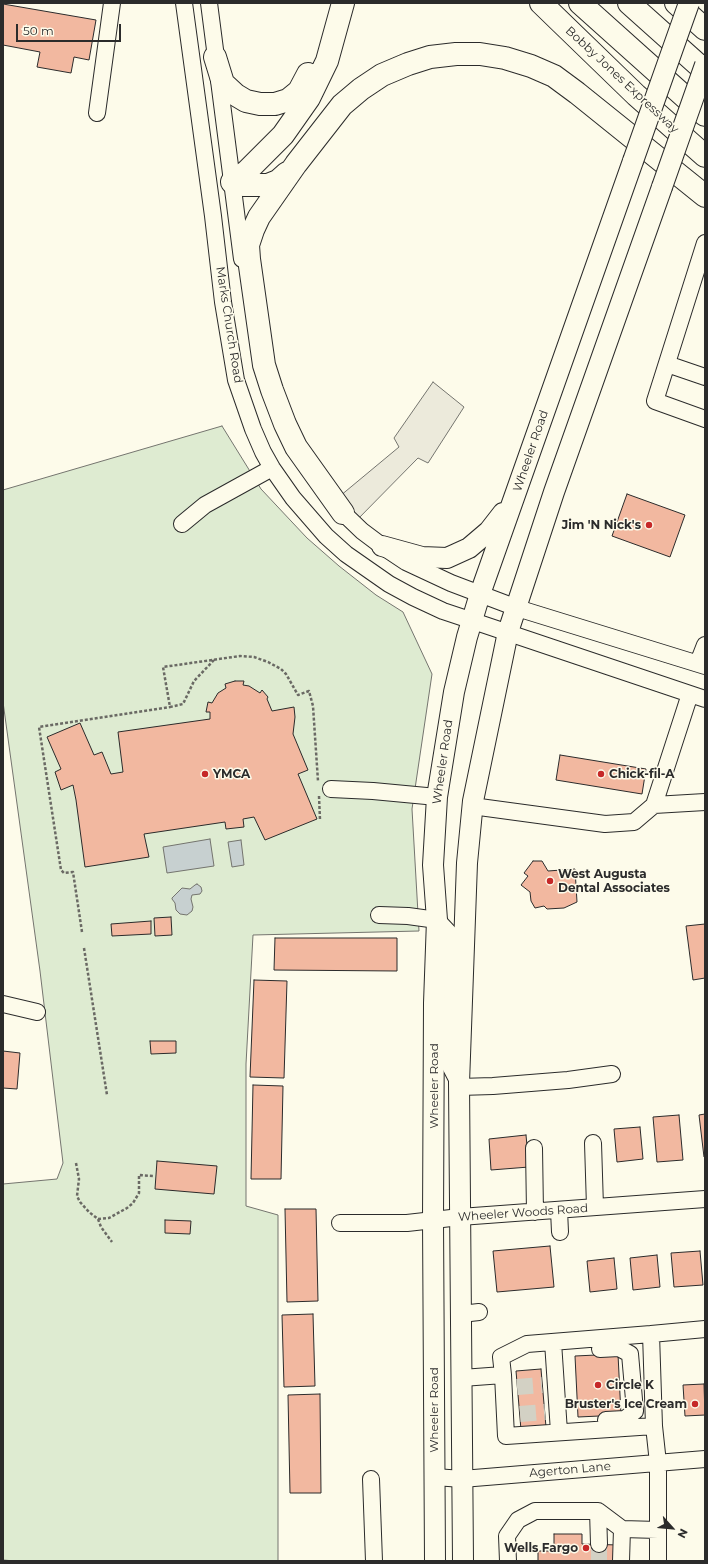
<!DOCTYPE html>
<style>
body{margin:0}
#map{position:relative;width:708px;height:1564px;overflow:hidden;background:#fdfbea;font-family:Montserrat,sans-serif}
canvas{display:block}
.frame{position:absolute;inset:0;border:4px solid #2b2b2b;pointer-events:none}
.north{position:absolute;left:652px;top:1508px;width:40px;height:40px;-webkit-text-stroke:3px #fdfbea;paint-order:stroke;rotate:117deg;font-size:11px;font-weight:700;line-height:16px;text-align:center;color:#2b2b2b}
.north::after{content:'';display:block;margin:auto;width:14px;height:18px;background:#2b2b2b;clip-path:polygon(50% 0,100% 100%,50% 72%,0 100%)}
.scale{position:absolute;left:16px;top:24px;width:105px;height:18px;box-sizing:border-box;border:2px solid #2b2b2b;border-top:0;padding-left:5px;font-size:12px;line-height:14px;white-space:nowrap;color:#2b2b2b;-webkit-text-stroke:3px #fdfbea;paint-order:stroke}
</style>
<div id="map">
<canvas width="708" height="1564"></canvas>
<div class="frame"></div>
<div class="north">N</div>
<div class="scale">50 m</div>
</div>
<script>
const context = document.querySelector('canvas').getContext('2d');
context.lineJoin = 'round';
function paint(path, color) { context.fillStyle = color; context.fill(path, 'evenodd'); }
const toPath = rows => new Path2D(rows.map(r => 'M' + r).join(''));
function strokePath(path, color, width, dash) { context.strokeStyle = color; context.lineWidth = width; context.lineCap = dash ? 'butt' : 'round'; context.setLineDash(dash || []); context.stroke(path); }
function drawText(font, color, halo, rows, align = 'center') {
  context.font = font + ' Montserrat,sans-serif'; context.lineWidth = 3; context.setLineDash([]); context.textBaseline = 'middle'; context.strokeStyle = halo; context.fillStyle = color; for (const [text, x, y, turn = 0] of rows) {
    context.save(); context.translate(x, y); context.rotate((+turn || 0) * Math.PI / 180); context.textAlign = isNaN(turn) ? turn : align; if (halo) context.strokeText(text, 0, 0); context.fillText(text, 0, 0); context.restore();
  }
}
const green = toPath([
 [222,426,261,489,307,538,339,566,376,595,403,612,432,674,412,809,419,931,253,935,246,1064,246,1206,278,1215,278,1561,15,1561,3,1560,3,1184,57,1179,63,1163,40,971,3,702,3,490,222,426]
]);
const parking = toPath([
 [433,382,464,407,428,463,418,458,354,523,334,501,399,447,394,438,433,382]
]);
const water = toPath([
 [210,839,214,866,167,873,163,847,210,839],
 [241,840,244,865,232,867,228,842,241,840],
 [197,884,201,887,202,891,200,894,192,895,191,899,193,907,192,911,187,915,180,914,176,910,175,903,172,899,172,898,182,888,190,889,195,885,197,884]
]);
const building = toPath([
 [3,4,96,20,89,60,74,57,71,73,37,67,40,52,3,45,3,4],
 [627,494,685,515,670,557,612,536,627,494],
 [235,681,244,681,243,685,249,686,260,693,262,690,268,697,267,699,272,711,294,707,295,717,293,734,308,770,298,774,317,819,265,840,254,817,243,819,244,827,226,829,225,822,144,834,149,857,85,867,76,800,73,785,61,790,55,772,61,769,47,737,80,723,94,755,102,752,111,774,123,772,118,732,210,719,210,712,206,712,208,702,212,703,218,693,226,688,225,684,235,681],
 [560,755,646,769,642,794,556,780,560,755],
 [533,861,542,861,548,871,575,869,577,902,564,908,547,909,544,906,535,908,531,901,530,892,521,885,528,876,524,873,533,861],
 [171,917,172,935,155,936,154,918,171,917],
 [151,921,151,934,112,936,111,924,151,921],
 [705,924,705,978,693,980,686,926,705,924],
 [275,938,397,938,397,971,274,970,275,938],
 [254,980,287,981,284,1078,250,1077,254,980],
 [150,1041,176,1041,176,1053,151,1054,150,1041],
 [3,1051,20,1053,17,1089,3,1088,3,1051],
 [253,1085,283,1086,281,1179,251,1179,253,1085],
 [705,1114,705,1157,704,1157,699,1115,705,1114],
 [679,1115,683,1160,657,1162,653,1117,679,1115],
 [640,1127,643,1159,617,1162,614,1129,640,1127],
 [526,1135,529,1167,491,1170,489,1139,526,1135],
 [157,1161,217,1166,214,1194,155,1189,157,1161],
 [285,1209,316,1209,318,1301,287,1302,285,1209],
 [165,1220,191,1221,190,1234,165,1233,165,1220],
 [550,1246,554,1287,497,1292,493,1251,550,1246],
 [700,1251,703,1285,674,1287,671,1253,700,1251],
 [657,1255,660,1287,633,1290,630,1258,657,1255],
 [614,1258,617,1289,590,1292,587,1261,614,1258],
 [313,1314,315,1386,284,1387,282,1315,313,1314],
 [618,1354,621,1415,578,1417,575,1356,618,1354],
 [541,1369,546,1427,521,1430,516,1371,541,1369],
 [704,1384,705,1415,685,1416,683,1385,704,1384],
 [320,1394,321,1493,290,1493,288,1395,320,1394],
 [554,1534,582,1534,582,1544,619,1545,619,1561,538,1561,538,1551,554,1551,554,1534]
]);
const minorTunnel = toPath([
 [517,1387,542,1385],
 [520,1414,545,1412],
 [599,1544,599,1561]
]);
const path = toPath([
 [214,660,194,681,183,704,170,707,163,667,240,656,254,657,268,662,281,669,286,674,298,695,309,691,313,706,318,781],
 [319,796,320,820],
 [82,932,73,872,64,873,61,870,39,727,170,707],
 [84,948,107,1095],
 [76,1163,79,1179,77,1196,80,1202,89,1212,98,1219,101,1227,112,1242],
 [98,1219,109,1218,127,1208,133,1203,139,1193,139,1175,153,1176]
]);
const minor = toPath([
 [184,3,213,216,223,302,236,380,253,429,263,452,272,468,293,498,326,536,346,554,389,584,413,597,443,611,473,621,705,699],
 [209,3,242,259],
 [97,113,112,3],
 [705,243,655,401,705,419],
 [667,364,705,377],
 [336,506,362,531,382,546,406,562,451,583,517,608,705,666],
 [182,524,205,505,272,468],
 [698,663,705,645],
 [690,694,654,805,705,802],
 [331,789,373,791,437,797],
 [472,806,605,824,634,822,654,805],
 [379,915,408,916,437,920,452,936,447,1060,459,1083],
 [3,1004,37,1012],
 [459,1087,493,1086,568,1080,612,1074],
 [593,1143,595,1207],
 [534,1148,535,1212],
 [559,1210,560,1232],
 [340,1223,407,1223,460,1217,705,1199],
 [461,1314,479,1312],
 [651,1334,705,1329],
 [553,1342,559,1432],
 [600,1349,619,1348,630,1354,635,1411,625,1419,606,1420],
 [462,1378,503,1375,506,1436,654,1426,651,1334,527,1344,501,1357,503,1375],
 [654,1426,658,1463,658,1561],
 [435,1477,462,1479,705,1459],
 [371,1479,374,1561],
 [598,1511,599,1544],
 [508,1561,507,1536,518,1520,535,1511,598,1511,622,1529,658,1530],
 [621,1561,622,1529]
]);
const major = toPath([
 [382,546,422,557,447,558,469,548,489,531,503,513],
 [435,1561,433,1220,434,1003,437,920,433,865,437,797,454,692,467,637,480,594,633,161],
 [463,1561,459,1083,467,863,473,801,508,632,554,492,662,187]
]);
const highway = toPath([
 [541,3,636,95,705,156],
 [580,3,705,115],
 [629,3,705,71],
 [676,3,705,29],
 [215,57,223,83,236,95,246,101,260,104,275,104,288,100,299,91,308,74],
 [232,182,247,171,283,135,309,98,327,61,343,3],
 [232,182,244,185,268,185,278,181,287,173],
 [343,513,296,447,285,424,272,390,264,365,249,259,248,245,253,230,259,217,296,164,342,105,361,89,382,75,408,64,430,57,456,54,480,54,505,58,531,66,554,76,577,93,705,196]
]);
const majorBridge = toPath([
 [633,161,689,3],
 [662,187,705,65]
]);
const markers = [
 [649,525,4,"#c62828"],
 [205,774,4,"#c62828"],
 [601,774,4,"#c62828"],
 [550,881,4,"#c62828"],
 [598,1385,4,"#c62828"],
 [695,1404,4,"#c62828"],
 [586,1548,4,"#c62828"]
];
const streetNames = [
 ["Bobby Jones Expressway",622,80,43],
 ["Marks Church Road",229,325,81],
 ["Wheeler Road",531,451,-71],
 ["Wheeler Road",443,762,-82],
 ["Wheeler Road",434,1086,-90],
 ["Wheeler Woods Road",523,1213,-4],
 ["Wheeler Road",434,1410,-90],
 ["Agerton Lane",570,1470,-5]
];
const poiNames = [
 ["Jim 'N Nick's",641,525,"right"],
 ["YMCA",213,774],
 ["Chick-fil-A",609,774],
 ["West Augusta",558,874],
 ["Dental Associates",558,888],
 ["Circle K",606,1385],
 ["Bruster's Ice Cream",687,1404,"right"],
 ["Wells Fargo",578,1548,"right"]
];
paint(green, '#deebd1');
strokePath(green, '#74746e', 1);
paint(parking, '#eceadb');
strokePath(parking, '#74746e', 1);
paint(water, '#c7d0d0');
strokePath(water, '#74746e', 1);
paint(building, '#f2b8a0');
strokePath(building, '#2b2b2b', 1);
strokePath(minorTunnel, '#d3d1c4', 16, [16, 8]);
strokePath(minor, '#2b2b2b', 18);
strokePath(major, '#2b2b2b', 22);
strokePath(highway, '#2b2b2b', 24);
strokePath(path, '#6a6964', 2.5, [3, 2]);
strokePath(minor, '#fdfbea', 16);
strokePath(major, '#fdfbea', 20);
strokePath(highway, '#fdfbea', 22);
strokePath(majorBridge, '#2b2b2b', 22, []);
strokePath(majorBridge, '#fdfbea', 20);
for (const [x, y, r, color] of markers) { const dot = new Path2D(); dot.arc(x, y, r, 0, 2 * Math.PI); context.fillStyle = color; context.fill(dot); strokePath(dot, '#fdfbea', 1.5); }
drawText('12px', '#2b2b2b', '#fdfbea', streetNames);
drawText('bold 12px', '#2b2b2b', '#fdfbea', poiNames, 'left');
</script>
